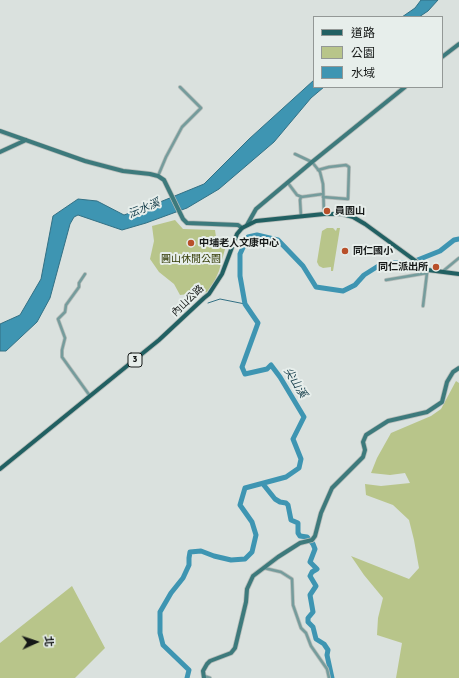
<!DOCTYPE html>
<meta charset="utf-8">
<style>
body{margin:0}
#map{position:relative;width:459px;height:678px;overflow:hidden;background:#dae1de;font-family:Signika,"Noto Sans TC",sans-serif}
canvas{display:block}
.legend{position:absolute;left:313px;top:16px;width:130px;height:72px;box-sizing:border-box;background:#e7eeeb;border:1px solid #939896;margin:0;padding:5px 7px;list-style:none;font-size:12px;color:#151817}
.legend li{display:flex;align-items:center;gap:8px;height:20px}
.legend b{width:20px;border:1px solid #939896}
.north{position:absolute;left:16px;top:622px;width:40px;height:40px;-webkit-text-stroke:3px #e7eeeb;paint-order:stroke;rotate:87deg;font-size:11px;font-weight:700;line-height:16px;text-align:center;color:#151817}
.north::after{content:'';display:block;margin:auto;width:14px;height:18px;background:#151817;clip-path:polygon(50% 0,100% 100%,50% 72%,0 100%)}
</style>
<div id="map">
<canvas width="459" height="678"></canvas>
<ul class="legend">
<li><b style="height:5px;background:#216062"></b>道路</li>
<li><b style="height:11px;background:#b8c58a"></b>公園</li>
<li><b style="height:11px;background:#3e95b2"></b>水域</li>
</ul>
<div class="north">北</div>
</div>
<script>
const context = document.querySelector('canvas').getContext('2d');
context.lineJoin = 'round';
function paint(path, color) { context.fillStyle = color; context.fill(path, 'evenodd'); }
const toPath = rows => new Path2D(rows.map(r => 'M' + r).join(''));
function strokePath(path, color, width, dash) { context.strokeStyle = color; context.lineWidth = width; context.lineCap = dash ? 'butt' : 'round'; context.setLineDash(dash || []); context.stroke(path); }
function drawText(font, color, halo, rows, align = 'center') {
  context.font = font + ' Signika,"Noto Sans TC",sans-serif'; context.lineWidth = 4; context.setLineDash([]); context.textBaseline = 'middle'; context.strokeStyle = halo; context.fillStyle = color; for (const [text, x, y, turn = 0] of rows) {
    context.save(); context.translate(x, y); context.rotate((+turn || 0) * Math.PI / 180); context.textAlign = isNaN(turn) ? turn : align; if (halo) context.strokeText(text, 0, 0); context.fillText(text, 0, 0); context.restore();
  }
}
const green = toPath([
 [175,220,183,229,215,230,216,237,225,249,219,271,215,280,207,292,180,295,174,284,159,272,150,259,154,241,152,226],
 [327,228,333,228,336,231,337,228,340,228,333,271,331,271,331,267,323,268,319,266,317,262,322,231],
 [456,381,459,383,459,678,396,678,402,643,377,635,378,618,383,598,364,575,351,556,409,579,419,568,414,540,409,520,393,505,366,495,365,484,381,486,410,483,405,473,390,475,371,473,377,458,391,433,431,416,441,409],
 [72,586,105,648,75,678,0,678,0,643]
]);
const water = toPath([
 [421,0,438,0,428,11,419,17,402,17,415,8,421,0],
 [314,80,314,87,324,87,311,98,274,142,219,189,187,208,146,223,122,230,78,215,74,217,70,224,50,298,37,322,6,351,0,351,0,324,20,315,41,279,53,216,78,199,97,201,124,215,160,202,204,184,249,139,314,80]
]);
const stream = toPath([
 [208,303,220,299,245,304]
]);
const river = toPath([
 [263,484,275,499,280,502,286,503,288,505,291,520,298,523,298,533,300,536,307,537,313,544,315,549,310,562,317,569,312,572,310,576,316,586,310,595,313,612,308,618,308,622,313,627,316,639,324,644,328,650,327,655,332,678],
 [187,678,189,670,163,645,160,633,160,612,171,593,183,578,189,565,189,558,190,552,201,551,214,556,231,560,245,559,252,552,256,535,252,522,240,505,245,488,286,477,299,468,301,459,293,439,304,417,280,377,271,365,267,369,245,374,242,367,258,323,245,304,240,276,240,254,248,237,257,235,278,240,303,266,316,287,343,291,355,285,364,275,383,263,410,263,440,251,454,240,459,239]
]);
const street = toPath([
 [295,154,312,162,320,172,323,184,324,214],
 [318,170,329,167,346,165,349,167,348,199,323,197],
 [158,176,166,157,182,127,201,108,180,87],
 [288,183,297,195,302,197],
 [301,216,300,200,301,197,323,194],
 [442,272,459,258],
 [85,274,79,283,79,287,66,305,65,312,58,319,65,338,62,350,62,357,90,396],
 [386,280,427,273],
 [423,306,427,273],
 [264,568,281,572,292,579,293,605,301,628,306,633,311,646,327,669,329,678],
 [204,676,210,678]
]);
const secondary = toPath([
 [442,57,459,44],
 [0,131,85,161,123,171,150,174,158,176,164,180,183,219,187,223,238,225,242,228],
 [0,152,26,140],
 [247,225,256,209,312,162,405,87],
 [204,678,203,671,207,664,210,661,231,653,235,648,246,602,247,589,253,576,278,557,300,543,312,540,315,536,321,513,332,488,363,457,365,450,363,442,366,435,388,421,427,412,442,402,447,382,453,372,459,368]
]);
const primary = toPath([
 [0,469,159,340,204,298,209,294,222,274,237,234,242,228,256,221,324,214,342,214,353,217,365,224,428,270,459,274]
]);
const markers = [
 [327,211,4,"#b8502a"],
 [191,243,4,"#b8502a"],
 [345,251,4,"#b8502a"],
 [436,267,4,"#b8502a"]
];
const shields = [
 [135,360,14]
];
const shieldNames = [
 ["3",135,360]
];
const poiNames = [
 ["員園山",335,211],
 ["中埔老人文康中心",199,243],
 ["同仁國小",353,251],
 ["同仁派出所",428,267,"right"]
];
const parkNames = [
 ["圓山休閒公園",191,259]
];
const streetNames = [
 ["內山公路",188,301,-44]
];
const waterNames = [
 ["沄水溪",144,209,-23],
 ["尖山溪",295,383,58]
];
paint(green, '#b8c58a');
paint(water, '#3e95b2');
strokePath(water, '#327084', 1);
strokePath(stream, '#327084', 1);
strokePath(river, '#3e95b2', 5);
strokePath(street, '#b7bdba', 4);
strokePath(secondary, '#b7bdba', 5.5);
strokePath(primary, '#b7bdba', 5.5);
strokePath(street, '#759c9c', 2.5);
strokePath(secondary, '#3d7a7c', 4);
strokePath(primary, '#216062', 4);
for (const [x, y, r, color] of markers) { const dot = new Path2D(); dot.arc(x, y, r, 0, 2 * Math.PI); context.fillStyle = color; context.fill(dot); strokePath(dot, '#e7eeeb', 1.5); }
for (const [x, y, w] of shields) { const box = new Path2D(); box.roundRect(x - w / 2, y - 7, w, 14, 3); context.fillStyle = '#e7eeeb'; context.fill(box); strokePath(box, '#151817', 1); }
drawText('bold 9px', '#151817', null, shieldNames);
drawText('bold 10px', '#151817', '#e7eeeb', poiNames, 'left');
drawText('10px', '#313902', '#e7eeeb', parkNames);
drawText('10px', '#151817', '#e7eeeb', streetNames);
drawText('italic 11px', '#19404d', '#e7eeeb', waterNames);
</script>
